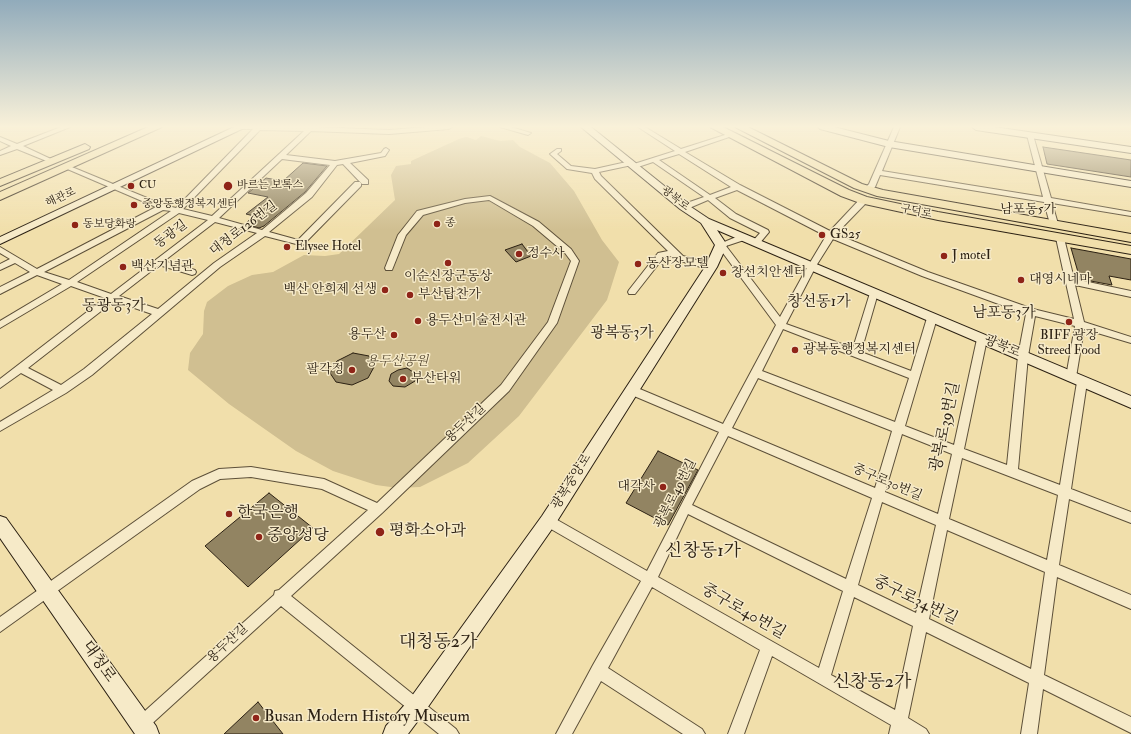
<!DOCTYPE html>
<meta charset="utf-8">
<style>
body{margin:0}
canvas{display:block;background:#f1dfab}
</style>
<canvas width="1131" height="734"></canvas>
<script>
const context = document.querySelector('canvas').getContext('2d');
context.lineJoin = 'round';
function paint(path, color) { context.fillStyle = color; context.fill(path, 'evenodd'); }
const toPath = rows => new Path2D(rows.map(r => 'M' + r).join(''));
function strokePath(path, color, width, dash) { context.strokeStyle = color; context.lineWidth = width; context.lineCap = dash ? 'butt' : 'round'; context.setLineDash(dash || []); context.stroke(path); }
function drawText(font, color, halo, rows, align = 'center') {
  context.font = font + ' "IM FELL Double Pica","Noto Serif KR",serif'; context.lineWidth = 3; context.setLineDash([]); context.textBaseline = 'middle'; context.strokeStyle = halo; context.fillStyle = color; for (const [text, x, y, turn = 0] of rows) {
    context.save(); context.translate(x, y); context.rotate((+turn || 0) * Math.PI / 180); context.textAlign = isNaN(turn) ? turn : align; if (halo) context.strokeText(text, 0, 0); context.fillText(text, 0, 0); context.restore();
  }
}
const green = toPath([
 [481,136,500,141,513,140,520,147,550,163,574,191,602,240,619,262,607,300,519,416,468,463,420,487,398,488,376,485,333,471,296,451,229,404,188,370,190,353,203,334,204,311,207,302,228,286,252,275,273,272,304,255,325,256,339,254,395,200,391,175,396,166,411,164,411,161,459,139,466,137,476,140]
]);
const building = toPath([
 [1043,147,1131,160,1131,177,1047,164,1043,147],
 [303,163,327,166,305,192,264,226,259,228,245,224,254,216,246,214,268,197,248,193,266,178,283,181,303,163],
 [522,244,531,256,516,262,505,250,522,244],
 [1071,248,1131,259,1131,280,1109,276,1112,285,1080,279,1071,248],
 [353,353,369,356,374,367,368,378,352,385,336,382,330,373,337,361,353,353],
 [407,368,416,374,415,381,405,387,393,386,389,381,391,374,398,370,407,368],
 [658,451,698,470,668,525,626,503,658,451],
 [269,493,313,528,248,587,205,546,269,493],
 [258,702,283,734,224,734,258,702]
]);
const street = toPath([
 [61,127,70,127,23,146,53,160,53,162,49,162,17,149,0,155,0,151,11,146,0,141,0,137,17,144,61,127],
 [236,127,315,127,389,130,426,127,452,127,449,129,389,134,311,131,286,155,335,161,381,153,384,149,386,148,389,150,385,156,350,163,368,180,368,184,362,184,343,164,337,165,312,197,269,232,298,240,355,182,361,182,361,186,303,245,300,245,265,236,220,267,92,375,66,393,0,431,0,422,53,390,21,373,0,388,0,379,105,298,71,286,0,328,0,321,62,284,37,275,0,294,0,287,30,272,15,263,0,270,0,264,10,259,0,253,0,247,37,269,156,207,65,168,65,166,67,165,164,205,176,208,253,129,239,129,236,127],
 [260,130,304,131,212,216,183,209,260,130],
 [282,159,330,165,306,193,262,230,219,218,282,159],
 [163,210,171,211,69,280,44,272,163,210],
 [179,213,208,220,111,294,77,282,179,213],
 [215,222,257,233,214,263,158,309,119,296,159,265,192,275,195,274,196,272,195,270,164,261,215,222],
 [114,301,152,314,84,369,61,385,28,368,114,301],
 [500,127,511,127,531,133,528,135,500,127],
 [638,127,645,127,681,149,728,134,732,134,732,136,685,152,740,185,830,231,861,198,867,198,867,202,836,234,928,272,1033,309,1074,319,1066,283,1064,281,1065,279,1056,238,1060,236,1064,238,1074,279,1131,291,1131,297,1075,285,1084,322,1131,337,1131,343,1084,329,1076,377,1075,380,1071,381,1067,380,1066,377,1075,326,1035,316,1028,356,1018,469,1060,485,1077,382,1078,379,1082,378,1086,379,1087,382,1071,489,1131,512,1131,523,1069,499,1059,565,1131,595,1131,609,1057,577,1044,675,1131,717,1131,733,1043,689,1037,734,1021,734,1029,683,926,632,908,718,926,729,929,734,889,734,891,725,772,656,744,734,728,734,760,650,652,587,608,668,702,729,705,734,683,734,601,681,572,734,556,734,593,665,641,581,544,525,542,521,544,517,548,515,552,517,647,571,719,432,627,393,626,390,627,387,631,386,635,387,723,424,776,325,717,245,741,235,747,235,747,239,726,246,780,317,808,266,826,236,737,190,715,198,736,214,768,230,769,232,759,244,753,244,752,242,760,233,730,218,708,200,687,209,681,209,681,205,704,197,653,162,635,168,633,167,632,165,599,172,601,176,683,256,714,265,715,267,711,270,677,260,672,256,664,257,635,294,629,294,628,292,629,290,658,253,668,251,595,179,592,173,567,169,550,154,557,149,561,149,561,151,557,154,571,166,595,169,631,161,633,162,634,164,675,151,638,127],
 [679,154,731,187,710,195,659,160,679,154],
 [833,239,922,276,1026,314,1018,356,1007,465,964,449,987,339,985,337,979,337,977,339,954,445,905,426,937,318,935,316,929,316,927,318,911,371,861,352,878,293,877,291,871,291,870,293,853,348,786,324,816,266,833,239],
 [783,329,909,378,895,422,762,371,783,329],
 [758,378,892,431,875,488,732,428,758,378],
 [902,434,952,454,938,514,885,492,902,434],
 [728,436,872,498,846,579,692,505,728,436],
 [962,458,1058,495,1047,560,949,519,962,458],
 [882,502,936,525,916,613,858,585,882,502],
 [688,514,843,591,819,668,658,577,688,514],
 [947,530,1045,572,1031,669,929,619,947,530],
 [854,597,913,626,895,710,831,675,854,597],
 [894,127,900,127,882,171,1043,197,1027,135,1030,133,1033,135,1051,198,1131,212,1131,216,1052,203,1058,224,1054,226,1050,224,1044,202,880,175,875,187,871,191,865,191,864,189,869,184,894,127],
 [490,196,539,222,571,249,579,261,557,323,509,391,382,513,291,596,456,729,459,734,439,734,281,606,146,729,141,732,136,729,133,724,136,719,274,595,275,591,279,590,368,510,322,489,251,477,220,479,200,489,0,632,0,617,192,481,219,469,251,467,324,479,377,503,501,385,548,322,571,261,565,253,533,226,489,200,465,203,423,215,406,235,392,270,386,270,385,268,398,235,417,211,465,199,490,196]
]);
const secondary = toPath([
 [234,127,246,127,0,244,0,237,234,127],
 [581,127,591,127,688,205,709,219,1131,396,1131,408,717,230,727,245,717,267,554,526,423,714,408,734,383,734,386,726,409,700,542,516,705,267,715,245,701,223,680,209,581,127],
 [818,127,834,127,889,141,1131,181,1131,187,889,147,820,129,818,127],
 [972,127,994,127,1131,147,1131,153,976,130,972,127],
 [0,516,6,518,156,726,159,734,135,734,0,538,0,516]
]);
const primary = toPath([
 [148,127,162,127,0,200,0,192,148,127],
 [710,127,723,127,849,190,867,197,938,212,1131,246,1131,254,938,220,860,203,841,196,710,127],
 [735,127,748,127,862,184,883,190,1131,234,1131,242,877,196,854,188,735,127],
 [85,144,90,147,89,149,0,186,0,179,85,144]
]);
const markers = [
 [131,186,4,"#8f2418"],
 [228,186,5,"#8f2418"],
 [134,205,4,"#8f2418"],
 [437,224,4,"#8f2418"],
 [75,225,4,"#8f2418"],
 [822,235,4,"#8f2418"],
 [287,247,4,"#8f2418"],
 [519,254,4,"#8f2418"],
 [944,256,4,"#8f2418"],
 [448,263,4,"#8f2418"],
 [638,264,4,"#8f2418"],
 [123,267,4,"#8f2418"],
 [723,273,4,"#8f2418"],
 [1021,280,4,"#8f2418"],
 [385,290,4,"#8f2418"],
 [410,295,4,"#8f2418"],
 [418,321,4,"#8f2418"],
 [1069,322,4,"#8f2418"],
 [394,335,4,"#8f2418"],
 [795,350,4,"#8f2418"],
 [352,370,4,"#8f2418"],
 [403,379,4,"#8f2418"],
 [663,487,4,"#8f2418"],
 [229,514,4,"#8f2418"],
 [380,532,5,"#8f2418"],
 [259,537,4,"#8f2418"],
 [256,718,4,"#8f2418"]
];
const farPoinames = [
 ["CU",139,186],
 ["바르는 보톡스",237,186],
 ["중앙동행정복지센터",142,205],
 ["종",445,224],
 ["동보당화랑",83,225]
];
const farStreetnames = [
 ["해관로",61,198,-25],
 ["광복로",675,199,38],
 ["구덕로",916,212,11]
];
const farQuarternames = [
 ["남포동5가",1028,210]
];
const streetNames = [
 ["대청로126번길",244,229,-37],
 ["동광길",171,235,-37],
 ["광복로",1002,347,23],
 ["용두산길",466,424,-43],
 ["광복중앙로",572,482,-58],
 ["중구로30번길",887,483,23],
 ["광복로49번길",676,494,-63],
 ["용두산길",228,644,-43]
];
const poiNames = [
 ["GS25",830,235],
 ["Elysee Hotel",295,247],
 ["정수사",527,254],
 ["J moteI",952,256],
 ["동산장모텔",646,264],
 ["백산기념관",131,267],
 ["창선치안센터",731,273],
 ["이순신장군동상",448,277,"center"],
 ["대영시네마",1029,280],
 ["백산 안희제 선생",377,290,"right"],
 ["부산탑찬가",418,295],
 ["용두산미술전시관",426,321],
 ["용두산",386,335,"right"],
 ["BIFF 광장",1069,336,"center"],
 ["Streed Food",1069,351,"center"],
 ["광복동행정복지센터",803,350],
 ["팔각정",344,370,"right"],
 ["부산타워",411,379],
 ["대각사",655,487,"right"]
];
const parkNames = [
 ["용두산공원",397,362]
];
const quarterNames = [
 ["창선동1가",819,303],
 ["동광동3가",114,307],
 ["남포동3가",1004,314],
 ["광복동3가",622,334]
];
const nearStreetnames = [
 ["광복로39번길",946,427,-78],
 ["중구로34번길",915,601,26],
 ["중구로40번길",743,612,30],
 ["대청로",98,662,55]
];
const nearPoinames = [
 ["한국은행",237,514],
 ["평화소아과",389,532],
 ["중앙성당",267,537],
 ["Busan Modern History Museum",264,718]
];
const nearQuarternames = [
 ["신창동1가",703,552],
 ["대청동2가",438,643],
 ["신창동2가",872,683]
];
paint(green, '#d0bf91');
paint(building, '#928462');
strokePath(building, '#2c2113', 1);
strokePath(street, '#5d5039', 2);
strokePath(secondary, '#2c2113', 2);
strokePath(primary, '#2c2113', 2);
paint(street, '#f6eac8');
paint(secondary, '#f6eac8');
paint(primary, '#f1dfab');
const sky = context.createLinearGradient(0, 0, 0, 230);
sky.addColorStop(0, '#91abbb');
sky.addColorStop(0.55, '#f9f1d9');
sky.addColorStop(1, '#f9f1d900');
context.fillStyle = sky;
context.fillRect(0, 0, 1131, 230);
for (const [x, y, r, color] of markers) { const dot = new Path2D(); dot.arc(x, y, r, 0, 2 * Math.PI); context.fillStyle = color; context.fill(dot); strokePath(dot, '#f6eac8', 1.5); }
drawText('11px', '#2c2113', '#f6eac8', farPoinames, 'left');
drawText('11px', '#2c2113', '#f6eac8', farStreetnames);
drawText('13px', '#2c2113', '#f6eac8', farQuarternames);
drawText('13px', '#2c2113', '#f6eac8', streetNames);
drawText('13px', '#2c2113', '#f6eac8', poiNames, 'left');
drawText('italic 13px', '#5d5039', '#f6eac8', parkNames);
drawText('15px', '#2c2113', '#f6eac8', quarterNames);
drawText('16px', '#2c2113', '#f6eac8', nearStreetnames);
drawText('16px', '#2c2113', '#f6eac8', nearPoinames, 'left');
drawText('18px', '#2c2113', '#f6eac8', nearQuarternames);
</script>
